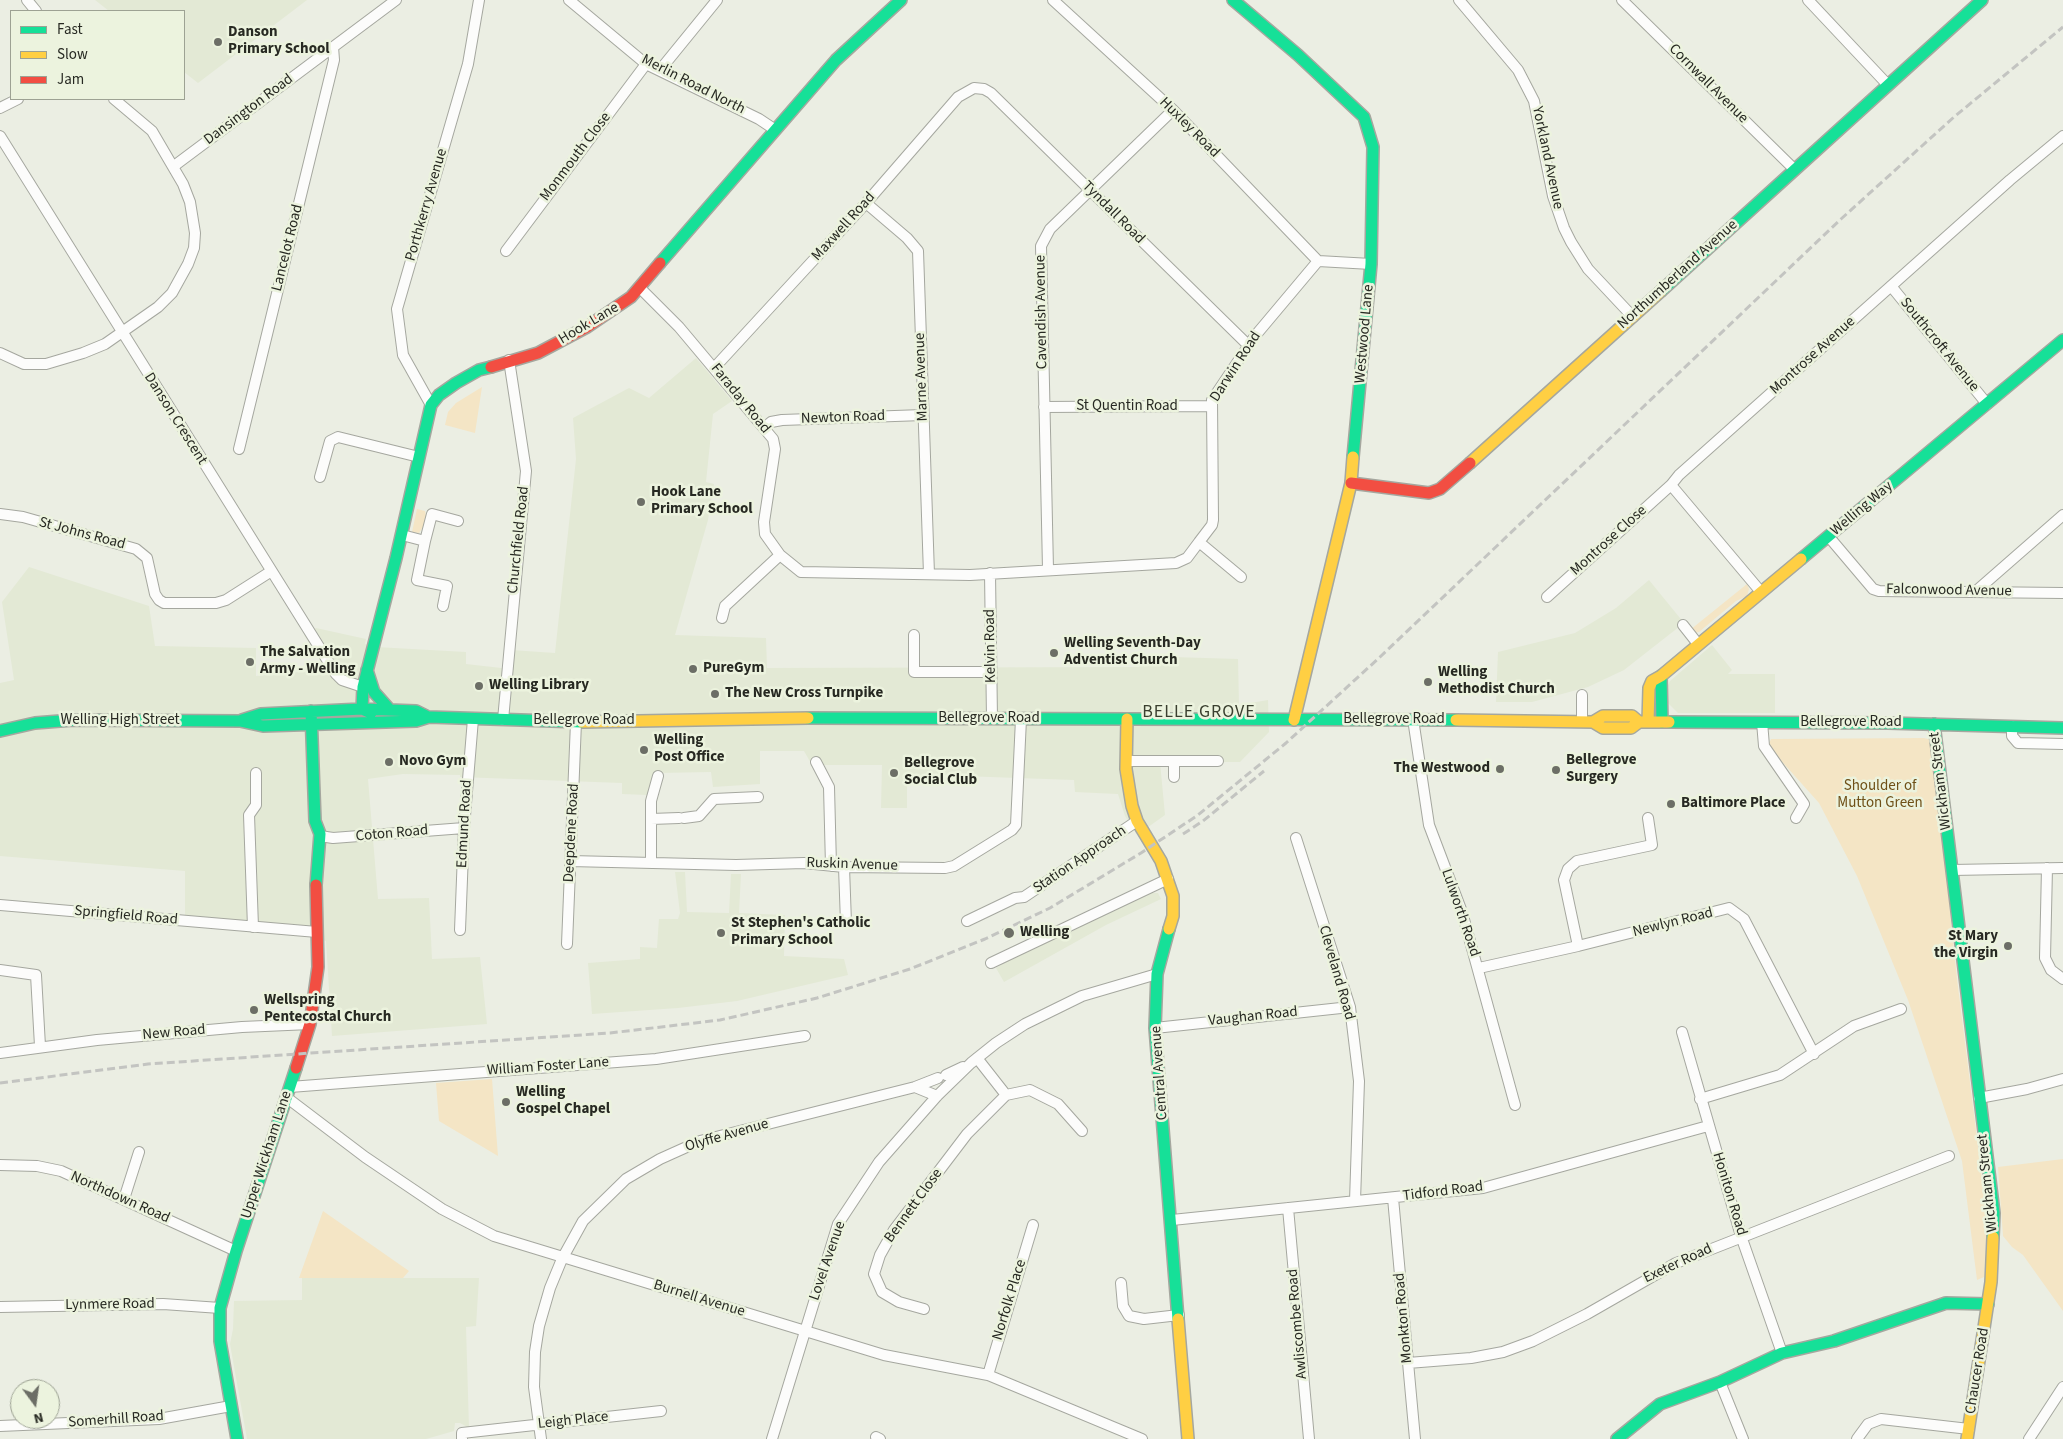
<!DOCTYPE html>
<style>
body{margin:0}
#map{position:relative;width:2063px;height:1439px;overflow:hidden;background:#ebeee3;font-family:"Source Sans 3",sans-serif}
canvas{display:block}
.legend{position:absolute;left:10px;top:10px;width:175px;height:90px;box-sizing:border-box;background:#ecf3de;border:1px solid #9da293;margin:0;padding:6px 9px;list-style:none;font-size:15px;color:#272922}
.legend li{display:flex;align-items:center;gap:10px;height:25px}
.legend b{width:25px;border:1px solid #9da293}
.north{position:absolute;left:10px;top:1379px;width:50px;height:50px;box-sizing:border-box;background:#ecf3de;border:1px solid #9da293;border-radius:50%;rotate:166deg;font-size:14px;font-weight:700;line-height:20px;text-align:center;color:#272922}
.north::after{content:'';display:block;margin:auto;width:18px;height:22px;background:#6c6e66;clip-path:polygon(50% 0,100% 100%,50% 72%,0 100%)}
</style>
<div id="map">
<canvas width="2063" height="1439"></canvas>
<ul class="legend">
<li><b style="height:6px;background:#16e098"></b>Fast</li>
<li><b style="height:6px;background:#ffcf43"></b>Slow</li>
<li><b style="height:6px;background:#f24e42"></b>Jam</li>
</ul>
<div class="north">N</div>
</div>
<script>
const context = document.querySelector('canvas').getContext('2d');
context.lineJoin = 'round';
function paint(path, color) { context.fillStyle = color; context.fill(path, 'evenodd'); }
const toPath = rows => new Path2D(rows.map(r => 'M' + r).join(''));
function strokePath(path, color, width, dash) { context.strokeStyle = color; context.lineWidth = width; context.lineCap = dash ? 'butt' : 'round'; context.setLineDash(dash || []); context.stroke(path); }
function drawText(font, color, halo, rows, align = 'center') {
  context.font = font + ' "Source Sans 3",sans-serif'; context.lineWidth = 5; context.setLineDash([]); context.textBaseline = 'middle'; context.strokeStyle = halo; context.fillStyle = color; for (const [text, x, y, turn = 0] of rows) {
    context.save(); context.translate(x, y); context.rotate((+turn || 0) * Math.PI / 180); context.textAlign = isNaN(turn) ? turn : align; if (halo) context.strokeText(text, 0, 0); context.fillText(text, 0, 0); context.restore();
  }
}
const built = toPath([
 [95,0,307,0,198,83,184,72,184,11,109,11],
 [696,358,732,401,713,414,706,482,714,484,708,520,675,635,766,638,767,668,1139,667,1139,656,1238,659,1239,705,1268,700,1269,732,1240,762,1160,762,1165,815,1137,835,1125,816,1118,794,1075,792,1074,780,934,775,933,782,907,782,907,808,881,808,882,765,812,765,804,751,760,751,760,784,713,787,711,772,657,773,647,795,622,794,622,783,460,777,460,775,403,774,368,779,378,899,429,898,432,959,480,957,487,1024,332,1036,326,941,265,922,185,918,185,871,0,856,0,683,14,680,2,602,29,567,149,606,155,646,256,648,256,676,310,671,321,662,304,635,316,628,366,639,365,644,376,647,466,652,466,664,510,669,511,650,555,653,576,459,573,418,629,388,649,398],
 [1649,580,1684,623,1624,670,1588,687,1532,702,1496,702,1498,652,1575,633,1616,608],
 [1712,645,1732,670,1728,674,1775,674,1775,713,1678,713,1667,702,1665,691,1670,681],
 [675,872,685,872,687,912,729,913,731,874,741,874,739,913,785,915,784,956,844,959,848,975,737,1001,678,1008,592,1014,588,963,640,959,640,947,657,948,659,919,678,919,680,913],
 [1152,893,1158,893,1161,899,1106,925,1004,982,996,968,1018,955],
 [302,1278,479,1278,476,1326,466,1327,469,1428,460,1423,455,1423,454,1431,426,1439,247,1439,230,1344,233,1329,234,1301,302,1300]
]);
const green = toPath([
 [482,387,475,433,445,425,448,412,456,403],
 [417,509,425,511,427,521,419,533,412,532],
 [1747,584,1749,589,1747,596,1736,601,1699,632,1694,633,1690,630],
 [1924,738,1932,740,1957,979,1987,1218,1984,1277,1977,1280,1962,1161,1908,1000,1857,876,1819,803,1768,746,1771,739],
 [492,1079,498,1156,439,1121,436,1083],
 [2063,1159,2063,1311,2023,1255,2012,1247,2003,1236,1998,1167],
 [323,1211,409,1271,403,1278,299,1278]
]);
const street = toPath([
 [27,0,36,11],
 [569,0,646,64,759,119,774,129],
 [1053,0,1173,110,1318,261],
 [1459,0,1518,70,1534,101,1553,196,1564,228,1571,242,1588,269,1633,317],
 [1622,0,1794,169],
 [1808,0,1887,84],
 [660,70,717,0],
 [0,108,18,99],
 [0,136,336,674,342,680,363,687],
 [174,166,396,0],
 [866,203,907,238,918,251,929,574],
 [506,251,646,64],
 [1318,261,1371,264],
 [1891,286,1987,404],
 [640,288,679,327,773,439,775,449,764,522,765,534,780,555,801,572,970,575,1176,563,1187,558,1199,542,1241,577],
 [0,353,24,364,46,364,83,353,105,344,158,307,172,293,188,264,194,248,195,233,190,202,183,184,152,131,114,99],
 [715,367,866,203,958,97,974,88,984,89,991,93,1248,345],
 [431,405,403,355,397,309,468,64,479,0],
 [1044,407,1210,406],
 [765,427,771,422,782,420,923,415],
 [239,449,334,60,333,47],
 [320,477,330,441,338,437,419,457],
 [1671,485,1761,592],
 [0,514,23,517,136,549,147,558,155,594,159,600,164,603,216,603,226,600,270,572],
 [402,535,425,541,417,580,447,586,443,606],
 [1829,537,1873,589,1879,591,2063,593],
 [425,541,432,514,458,521],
 [1199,542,1212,525,1213,520,1212,400,1255,336,1318,261],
 [1048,569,1041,246,1050,229,1173,110],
 [990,573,992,719],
 [1975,592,2063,515],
 [1547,597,1671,485,1679,475,2010,180,2063,136],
 [722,618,725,606,780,555],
 [1683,625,1698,644],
 [914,635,914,672,991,672],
 [1582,695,1582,722],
 [1413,719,1429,825,1462,912,1515,1105],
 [503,720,526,471,509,360],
 [1762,722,1764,746,1804,804,1796,818],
 [2012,726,2012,736,2018,743,2063,744],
 [1126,761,1218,761],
 [816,762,829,787,831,866],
 [1174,777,1174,761],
 [684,818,699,816,714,799,758,797],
 [651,819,679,818],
 [320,836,333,838,464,828],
 [1296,838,1350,1007,1359,1081,1355,1201],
 [570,861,736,865,804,863,844,867,945,868,954,866,1012,830,1016,825,1021,719],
 [651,863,651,801,658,776],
 [844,867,846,923],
 [2047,868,2045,958,2051,970,2063,979],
 [1952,870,2063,868],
 [0,905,317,932],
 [967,921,1015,898,1024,897,1137,821],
 [253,927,249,815,256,805,256,773],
 [460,930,464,828,473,719],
 [567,944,576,722],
 [1578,946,1564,880,1568,869,1577,861,1652,845,1648,818],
 [991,963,1168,879],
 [1479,968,1578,946,1729,908,1744,919,1814,1054],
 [0,970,36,975,40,1046],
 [1155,1028,1350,1007],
 [1682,1032,1741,1236,1782,1353],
 [0,1053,97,1040,242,1027,310,1024],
 [977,1058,1006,1095],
 [946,1075,963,1067],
 [290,1087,656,1059,805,1036],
 [915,1087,938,1078],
 [286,1097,365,1157,442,1209,494,1236,884,1355,988,1375,1142,1439],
 [1979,1098,2027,1089,2063,1079],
 [1700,1099,1780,1075,1854,1026,1901,1009],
 [0,1165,37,1166,61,1171,236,1251],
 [1393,1198,1415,1439],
 [124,1199,139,1152],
 [1288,1208,1309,1439],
 [1172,1220,1483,1188,1708,1126],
 [1121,1283,1123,1306,1129,1316,1144,1319,1179,1315],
 [0,1307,163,1304,220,1308],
 [924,1309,899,1302,882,1292,874,1274,880,1255,894,1230,967,1134,1006,1095,1030,1090,1058,1104,1082,1131],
 [1408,1363,1471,1358,1503,1352,1533,1341,1587,1314,1676,1263,1949,1156],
 [988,1375,1033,1225],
 [1720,1382,1743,1439],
 [0,1426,159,1419,231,1406],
 [876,1437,880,1439],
 [462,1439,462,1433,661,1411],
 [541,1439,534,1387,535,1352,539,1326,550,1288,562,1259,583,1221,626,1179,660,1159,700,1141,915,1087,937,1096],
 [772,1439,838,1224,879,1162,937,1096,971,1063,996,1043,1025,1024,1082,996,1157,974],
 [1857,1439,1868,1424,1881,1419,1969,1429],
 [2029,1439,2063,1387]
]);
const fast = toPath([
 [1233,0,1298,55,1364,117,1373,147,1371,264,1353,457],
 [660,263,836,60,901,0],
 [1661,291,1982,0],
 [1801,559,2063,340],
 [367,670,374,692,389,709],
 [1661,676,1662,722],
 [311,711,315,821,320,834,316,885],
 [371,713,362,709,363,687,396,558,431,405,439,395,456,383,479,370,491,367],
 [808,718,1456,720],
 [242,720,261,714,362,709,416,711,426,716],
 [1669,722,1888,723,2063,728],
 [1934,724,1994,1213,1993,1237],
 [0,731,35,723,73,720,240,721,263,726,416,721,429,717,582,722],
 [1169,929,1157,974,1155,1028,1178,1319],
 [237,1439,220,1341,220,1308,236,1251,296,1068],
 [1617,1439,1660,1404,1720,1382,1782,1353,1834,1341,1946,1303,1988,1304]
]);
const slow = toPath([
 [1470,463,1661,291],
 [1127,719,1126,769,1132,806,1137,821,1161,861,1173,896,1173,916,1169,929],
 [1294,720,1351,483,1353,457],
 [1456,720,1593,722,1603,728,1631,728,1639,722,1669,722],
 [582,722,808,718],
 [1593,722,1603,716,1632,716,1639,722],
 [1648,722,1649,688,1652,681,1661,676,1801,559],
 [1178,1319,1188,1439],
 [1967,1439,1991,1282,1993,1237]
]);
const jam = toPath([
 [491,367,538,353,587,327,631,297,660,263],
 [1351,483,1429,493,1440,489,1470,463],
 [296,1068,310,1024,318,967,316,885]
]);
const rail = toPath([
 [1183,834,1203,821,1264,771],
 [0,1083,148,1064,610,1033,720,1020,817,998,910,969,985,939,1050,908,1141,853,1198,815,1286,743,1380,657,1841,219,1954,117,2063,27]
]);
const markers = [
 [218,42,5,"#6c6e66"],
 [641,502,5,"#6c6e66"],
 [1054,653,5,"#6c6e66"],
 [250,662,5,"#6c6e66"],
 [693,669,5,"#6c6e66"],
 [1428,682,5,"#6c6e66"],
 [479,686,5,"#6c6e66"],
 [715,694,5,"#6c6e66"],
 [644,750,5,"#6c6e66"],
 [389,762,5,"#6c6e66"],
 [1500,769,5,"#6c6e66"],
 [1556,770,5,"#6c6e66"],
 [894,773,5,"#6c6e66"],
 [1671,804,5,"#6c6e66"],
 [721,933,5,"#6c6e66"],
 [1009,933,6,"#6c6e66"],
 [2008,946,5,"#6c6e66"],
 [254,1010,5,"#6c6e66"],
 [506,1102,5,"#6c6e66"]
];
const poiNames = [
 ["Danson",228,33],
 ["Primary School",228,50],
 ["Hook Lane",651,493],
 ["Primary School",651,510],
 ["Welling Seventh-Day",1064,644],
 ["Adventist Church",1064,661],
 ["The Salvation",260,653],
 ["Army - Welling",260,670],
 ["PureGym",703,669],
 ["Welling",1438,673],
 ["Methodist Church",1438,690],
 ["Welling Library",489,686],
 ["The New Cross Turnpike",725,694],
 ["Welling",654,741],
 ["Post Office",654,758],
 ["Bellegrove",1566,761],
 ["Surgery",1566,778],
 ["Novo Gym",399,762],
 ["Bellegrove",904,764],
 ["Social Club",904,781],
 ["The Westwood",1490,769,"right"],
 ["Baltimore Place",1681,804],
 ["St Stephen's Catholic",731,924],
 ["Primary School",731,941],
 ["Welling",1020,933],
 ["St Mary",1998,937,"right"],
 ["the Virgin",1998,954,"right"],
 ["Wellspring",264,1001],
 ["Pentecostal Church",264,1018],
 ["Welling",516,1093],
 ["Gospel Chapel",516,1110]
];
const streetNames = [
 ["Cornwall Avenue",1708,84,45],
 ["Merlin Road North",693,85,27],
 ["Dansington Road",249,110,-37],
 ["Huxley Road",1189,128,45],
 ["Monmouth Close",576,157,-53],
 ["Yorkland Avenue",1547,158,78],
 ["Porthkerry Avenue",427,205,-74],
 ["Tyndall Road",1113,213,45],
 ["Maxwell Road",844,227,-48],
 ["Lancelot Road",288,248,-76],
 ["Northumberland Avenue",1678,275,-42],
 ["Cavendish Avenue",1042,312,-91],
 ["Hook Lane",589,324,-31],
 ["Westwood Lane",1365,334,-85],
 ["Southcroft Avenue",1939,345,51],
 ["Montrose Avenue",1813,356,-42],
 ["Darwin Road",1236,367,-57],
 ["Marne Avenue",922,377,-92],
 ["Faraday Road",740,399,51],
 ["St Quentin Road",1127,407],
 ["Newton Road",843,418,-2],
 ["Danson Crescent",175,419,58],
 ["Welling Way",1862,509,-40],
 ["St Johns Road",82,534,15],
 ["Churchfield Road",519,540,-84],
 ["Montrose Close",1609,541,-42],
 ["Falconwood Avenue",1949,591,1],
 ["Kelvin Road",991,646,-91],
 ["Bellegrove Road",989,719],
 ["Bellegrove Road",1394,720],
 ["Welling High Street",120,721],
 ["Bellegrove Road",584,721],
 ["Bellegrove Road",1851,723],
 ["Wickham Street",1941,781,-97],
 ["Edmund Road",465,824,-87],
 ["Deepdene Road",572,833,-87],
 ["Coton Road",392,834,-5],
 ["Station Approach",1080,860,-34],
 ["Ruskin Avenue",852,865,2],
 ["Lulworth Road",1460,913,71],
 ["Springfield Road",126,916,5],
 ["Newlyn Road",1673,923,-14],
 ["Cleveland Road",1336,973,74],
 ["Vaughan Road",1253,1017,-6],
 ["New Road",174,1033,-5],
 ["William Foster Lane",548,1067,-4],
 ["Central Avenue",1160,1073,-94],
 ["Olyffe Avenue",727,1136,-16],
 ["Upper Wickham Lane",267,1155,-72],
 ["Wickham Street",1988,1183,-96],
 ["Tidford Road",1443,1192,-7],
 ["Honiton Road",1729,1194,73],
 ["Northdown Road",120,1198,24],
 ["Bennett Close",914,1206,-54],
 ["Lovel Avenue",828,1261,-71],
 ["Exeter Road",1678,1264,-25],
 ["Burnell Avenue",699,1299,17],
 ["Norfolk Place",1010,1300,-73],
 ["Lynmere Road",110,1305,-1],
 ["Monkton Road",1404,1318,-95],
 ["Awliscombe Road",1298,1324,-95],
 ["Chaucer Road",1978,1371,-81],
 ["Somerhill Road",116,1420,-4],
 ["Leigh Place",573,1421,-6]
];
const parkNames = [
 ["Shoulder of",1880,787],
 ["Mutton Green",1880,804]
];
const quarterNames = [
 ["BELLE GROVE",1199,713]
];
paint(built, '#e3e9d5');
paint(green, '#f4e5c5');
strokePath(street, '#a5a79f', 12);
strokePath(fast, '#a5a79f', 14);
strokePath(slow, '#a5a79f', 14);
strokePath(jam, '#a5a79f', 14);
strokePath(street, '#fcfcfb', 10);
strokePath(fast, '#16e098', 11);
strokePath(slow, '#ffcf43', 11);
strokePath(jam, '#f24e42', 11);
strokePath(rail, '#c3c4c1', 3, [8, 4]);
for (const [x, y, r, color] of markers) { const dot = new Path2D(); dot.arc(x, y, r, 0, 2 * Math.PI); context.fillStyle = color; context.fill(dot); strokePath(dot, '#ecf3de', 2); }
drawText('bold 15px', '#272922', '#ecf3de', poiNames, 'left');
drawText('15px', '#272922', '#ecf3de', streetNames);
drawText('15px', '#6f5017', '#ecf3de', parkNames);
context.letterSpacing = '1px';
drawText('18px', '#3a3f2f', '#ecf3de', quarterNames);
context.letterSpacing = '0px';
</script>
